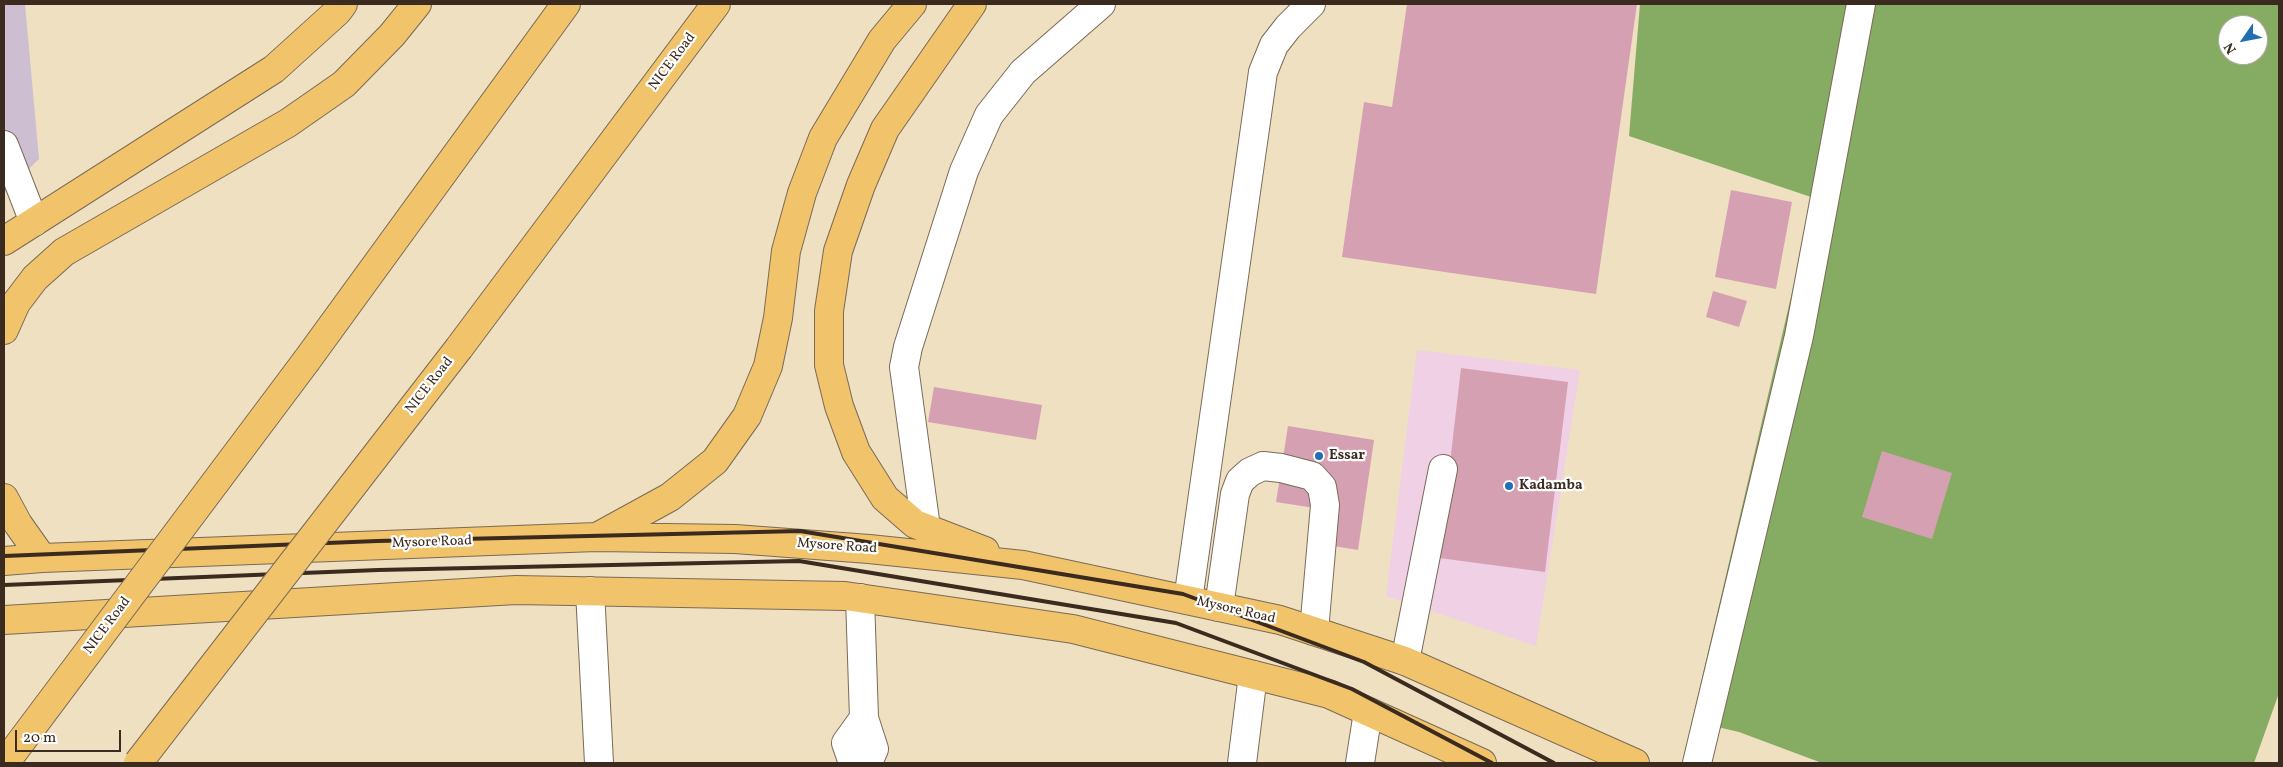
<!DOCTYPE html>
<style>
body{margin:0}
#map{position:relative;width:2283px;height:767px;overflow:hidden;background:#eee0c0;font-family:Vollkorn,serif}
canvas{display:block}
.frame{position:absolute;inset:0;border:5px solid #3b2a1e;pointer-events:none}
.north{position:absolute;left:2218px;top:15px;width:50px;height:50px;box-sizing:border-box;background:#fff;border:1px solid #b1aaa5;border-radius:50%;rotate:237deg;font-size:14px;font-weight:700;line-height:20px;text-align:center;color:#3b2a1e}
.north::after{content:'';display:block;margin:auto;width:18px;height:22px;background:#1f6fb2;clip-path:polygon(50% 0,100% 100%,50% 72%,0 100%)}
.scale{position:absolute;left:15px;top:730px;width:106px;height:22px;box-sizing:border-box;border:2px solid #3b2a1e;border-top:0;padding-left:6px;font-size:15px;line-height:18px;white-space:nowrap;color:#3b2a1e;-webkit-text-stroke:4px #fff;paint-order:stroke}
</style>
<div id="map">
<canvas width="2283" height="767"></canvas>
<div class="frame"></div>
<div class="north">N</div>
<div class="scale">20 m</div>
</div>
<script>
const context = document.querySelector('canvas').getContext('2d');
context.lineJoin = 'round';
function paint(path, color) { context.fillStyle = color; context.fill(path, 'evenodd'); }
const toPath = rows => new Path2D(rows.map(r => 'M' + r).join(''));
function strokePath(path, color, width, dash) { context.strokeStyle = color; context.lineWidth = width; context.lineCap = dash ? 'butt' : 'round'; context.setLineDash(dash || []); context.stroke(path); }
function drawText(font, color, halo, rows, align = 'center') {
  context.font = font + ' Vollkorn,serif'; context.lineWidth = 4.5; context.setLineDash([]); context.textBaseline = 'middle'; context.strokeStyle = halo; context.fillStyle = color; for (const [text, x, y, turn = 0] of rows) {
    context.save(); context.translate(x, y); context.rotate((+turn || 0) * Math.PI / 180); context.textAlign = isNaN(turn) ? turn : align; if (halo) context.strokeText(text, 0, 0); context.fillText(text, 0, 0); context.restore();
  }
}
const built = toPath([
 [1417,350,1580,370,1536,646,1386,596]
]);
const industrial = toPath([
 [4,4,25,4,39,159,4,193]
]);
const forest = toPath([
 [1640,4,2279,4,2279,693,2254,763,1822,763,1739,732,1692,721,1814,198,1629,136],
 [2228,25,2258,25,2258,55,2228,55]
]);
const building = toPath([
 [1407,4,1637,4,1596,294,1342,257,1364,102,1392,107],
 [1731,190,1792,202,1776,289,1715,277],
 [1713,291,1747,301,1739,327,1706,317],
 [1461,368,1568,382,1545,572,1439,558],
 [934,387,1042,405,1036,440,928,422],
 [1288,426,1374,440,1358,550,1315,543,1321,509,1276,502],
 [1882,451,1952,473,1932,539,1862,517]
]);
const minor = toPath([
 [4,145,34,222],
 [926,528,904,367,908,347,964,171,989,115,1023,72,1101,4],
 [590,591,599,763],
 [860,598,864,718],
 [1188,600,1263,72,1274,45,1288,27,1311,4],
 [1219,607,1235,494,1240,481,1250,472,1263,466,1281,468,1312,476,1322,487,1325,505,1314,631],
 [1405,661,1443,469],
 [853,763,846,743,864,718,874,749,868,763],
 [1242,763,1253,675],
 [1360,763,1368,712],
 [1697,763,1799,336,1861,4]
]);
const highway = toPath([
 [972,4,885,129,861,185,838,251,829,311,829,365,839,406,856,452,885,498,915,524,985,551],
 [4,241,274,69,337,12,343,4],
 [4,330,16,303,35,278,64,252,288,123,344,84,392,35,417,4],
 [459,348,716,4],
 [307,360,566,4],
 [4,498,18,524,42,558],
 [597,537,670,497,715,461,747,416,768,366,778,318,786,251,802,193,823,138,882,40,912,4],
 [4,561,42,558,596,537,735,539,869,549,1023,565,1280,620,1405,661,1635,763],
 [4,620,516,590,845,596,1073,629,1329,694,1482,763]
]);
const rail = toPath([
 [4,556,377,541,800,531,1183,594,1364,662,1554,763],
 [4,585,378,570,799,561,1176,623,1352,689,1492,763]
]);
const highwayBridge = toPath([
 [5,763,307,360],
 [138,763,459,348]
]);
const markers = [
 [1319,456,5,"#1f6fb2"],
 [1509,486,5,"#1f6fb2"]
];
const streetNames = [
 ["NICE Road",673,62,-53],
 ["NICE Road",430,386,-52],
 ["Mysore Road",432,543,-2],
 ["Mysore Road",837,547,4],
 ["Mysore Road",1236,611,13],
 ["NICE Road",108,626,-53]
];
const poiNames = [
 ["Essar",1329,456],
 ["Kadamba",1519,486]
];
paint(built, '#f0d0e5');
paint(industrial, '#cebed2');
paint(forest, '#85ac62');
paint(building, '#d5a0b2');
strokePath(minor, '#7a6a57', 30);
strokePath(highway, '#7a6a57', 30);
strokePath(minor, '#fff', 28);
strokePath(highway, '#f1c36a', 28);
strokePath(rail, '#3b2a1e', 4);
strokePath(highwayBridge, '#7a6a57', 30, []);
strokePath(highwayBridge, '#f1c36a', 28);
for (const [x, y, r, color] of markers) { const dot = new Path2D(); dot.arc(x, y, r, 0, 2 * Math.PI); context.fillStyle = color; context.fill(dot); strokePath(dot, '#fff', 2); }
drawText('14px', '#3b2a1e', '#fff', streetNames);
drawText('bold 14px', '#3b2a1e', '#fff', poiNames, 'left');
</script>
